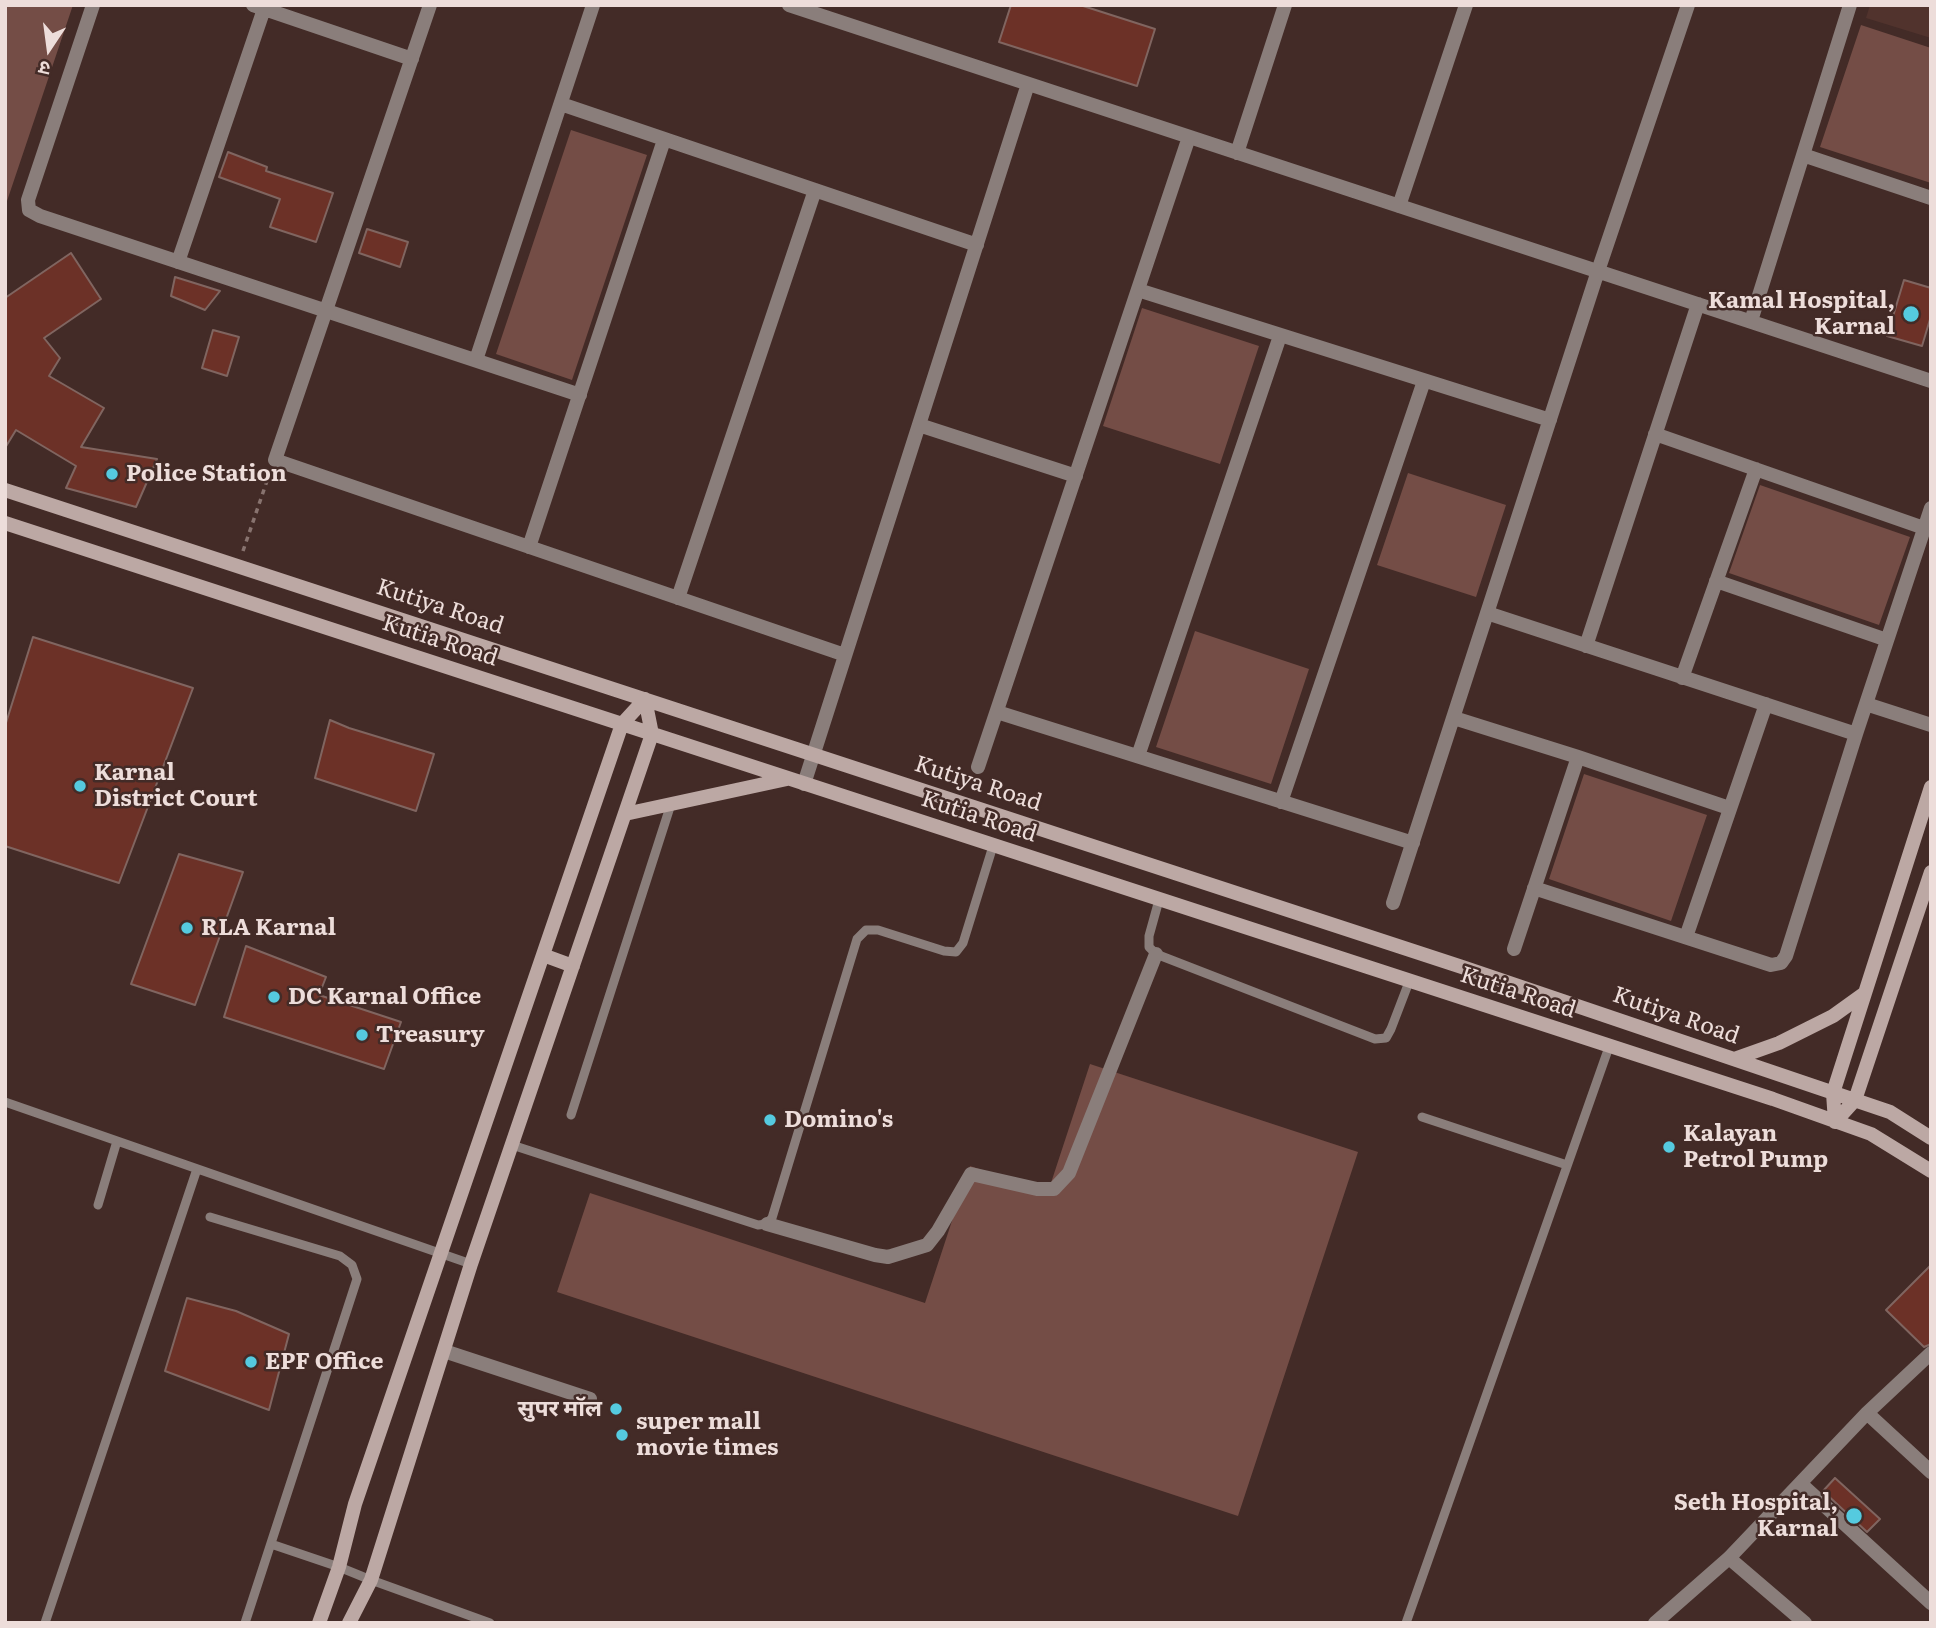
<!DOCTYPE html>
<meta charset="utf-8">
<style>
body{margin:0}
#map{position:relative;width:1936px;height:1628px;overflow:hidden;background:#432b27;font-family:Literata,"Noto Sans Devanagari",serif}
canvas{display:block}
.frame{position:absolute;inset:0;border:7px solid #edddda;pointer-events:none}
.north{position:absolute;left:14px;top:14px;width:70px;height:70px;-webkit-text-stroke:5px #432b27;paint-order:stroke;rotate:193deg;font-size:19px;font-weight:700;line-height:28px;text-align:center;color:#edddda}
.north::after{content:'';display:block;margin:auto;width:24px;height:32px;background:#edddda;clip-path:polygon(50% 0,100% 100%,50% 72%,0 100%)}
</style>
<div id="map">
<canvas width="1936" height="1628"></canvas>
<div class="frame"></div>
<div class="north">उ</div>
</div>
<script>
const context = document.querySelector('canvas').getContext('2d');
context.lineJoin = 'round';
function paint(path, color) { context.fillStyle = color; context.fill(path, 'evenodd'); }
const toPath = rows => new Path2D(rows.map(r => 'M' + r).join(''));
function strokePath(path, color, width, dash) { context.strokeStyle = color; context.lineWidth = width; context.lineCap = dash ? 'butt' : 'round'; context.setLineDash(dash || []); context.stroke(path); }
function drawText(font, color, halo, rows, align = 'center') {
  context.font = font + ' Literata,"Noto Sans Devanagari",serif'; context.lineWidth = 5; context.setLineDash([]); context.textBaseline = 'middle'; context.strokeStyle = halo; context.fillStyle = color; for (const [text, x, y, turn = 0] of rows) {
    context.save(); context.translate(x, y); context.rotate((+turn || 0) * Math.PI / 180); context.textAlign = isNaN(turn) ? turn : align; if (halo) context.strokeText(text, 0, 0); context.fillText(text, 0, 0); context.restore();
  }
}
const built = toPath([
 [1870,5,1931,5,1931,38,1866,18]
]);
const green = toPath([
 [5,5,73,5,5,207],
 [1861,25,1931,48,1931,183,1820,147],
 [571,130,647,155,572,380,496,354],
 [1142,308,1259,346,1220,464,1103,426],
 [1408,473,1506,505,1476,597,1377,565],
 [1760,485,1910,537,1879,625,1729,573],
 [1195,631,1309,669,1271,784,1156,747],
 [1584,774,1707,815,1671,921,1549,879],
 [1090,1064,1358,1152,1238,1516,557,1292,590,1193,925,1303,970,1166,1048,1192]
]);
const building = toPath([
 [1011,5,1080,5,1155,29,1137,86,999,42,1011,5],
 [228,152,267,167,266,171,333,193,316,242,270,227,280,199,219,177,228,152],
 [367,229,408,242,400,267,359,253,367,229],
 [71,253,101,299,44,338,60,358,49,376,104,408,81,447,157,459,136,507,66,488,76,466,16,430,5,448,5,298,71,253],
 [175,277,220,291,205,310,171,296,175,277],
 [1904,280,1931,288,1931,316,1922,346,1887,336,1904,280],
 [213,330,239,337,227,376,202,368,213,330],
 [33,637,193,688,119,883,5,846,5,726,33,637],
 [330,720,349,728,434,754,416,811,315,778,330,720],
 [179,854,243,872,195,1005,131,984,179,854],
 [246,946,326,977,319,995,401,1022,384,1069,224,1017,246,946],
 [1931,1265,1931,1344,1924,1347,1886,1310,1931,1265],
 [187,1298,236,1311,289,1334,269,1410,165,1371,187,1298],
 [1835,1478,1880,1519,1867,1532,1823,1491,1835,1478]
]);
const path = toPath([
 [243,551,269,475]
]);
const lane = toPath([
 [1159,900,1149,936,1149,947,1156,954,1375,1039,1386,1038,1391,1029,1409,982],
 [5,1102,471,1264],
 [571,1115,671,804],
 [1422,1117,1567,1165],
 [512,1145,758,1225,767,1224,772,1218,857,939,866,930,878,930,944,951,956,952,963,943,993,846],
 [98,1205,117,1141],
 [210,1217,340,1256,352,1265,357,1279,245,1623],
 [271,1544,339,1567,371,1580,490,1623],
 [45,1623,197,1169],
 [1406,1623,1609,1047]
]);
const street = toPath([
 [93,5,28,200,29,210,40,216,580,395],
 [253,5,412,59],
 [430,5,275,460,845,655],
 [789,5,1931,381],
 [561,104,977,245],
 [1237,153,1285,5],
 [1803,155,1931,198],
 [1399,206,1466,5],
 [178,262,264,9],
 [1138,290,1550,420],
 [1751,321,1850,5],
 [476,360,593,5],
 [919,425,1076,476],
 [1655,434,1924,528],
 [529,547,664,140],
 [1716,581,1887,640],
 [678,598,815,190],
 [1487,613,1856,734],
 [1586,646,1698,304],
 [1682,678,1756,469],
 [1866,704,1931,725],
 [997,712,1413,843],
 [1454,718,1578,757,1729,808],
 [1138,756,1280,336],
 [978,767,1189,137],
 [804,784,1028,84],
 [1281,802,1424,381],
 [1534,888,1771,965,1781,963,1786,956,1856,734,1931,508],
 [1393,903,1598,271,1688,5],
 [1686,937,1766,704],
 [1514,949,1578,757],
 [767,1224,875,1255,888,1257,927,1245,938,1231,971,1174,1037,1189,1054,1189,1069,1173,1156,954],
 [444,1351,590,1399],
 [1867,1413,1931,1472],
 [1801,1484,1931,1603],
 [1729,1558,1805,1623],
 [1655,1623,1729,1558,1867,1413,1931,1353]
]);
const secondary = toPath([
 [5,490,1462,967,1890,1112,1931,1138],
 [5,523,1773,1099,1871,1134,1931,1171],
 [625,814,787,779],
 [543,955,573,966],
 [1734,1059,1779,1043,1833,1016,1865,993],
 [1835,1122,1833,1093,1931,787],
 [1835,1122,1855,1100,1931,872],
 [319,1623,339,1567,355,1504,622,724,645,699],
 [349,1623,371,1580,471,1264,652,734,645,699]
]);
const markers = [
 [1911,314,9,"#55cadf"],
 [112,474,7,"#55cadf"],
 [80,786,7,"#55cadf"],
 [187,928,7,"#55cadf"],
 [274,997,7,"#55cadf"],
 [362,1035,7,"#55cadf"],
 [770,1120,7,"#55cadf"],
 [1669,1147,7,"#55cadf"],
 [251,1362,7,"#55cadf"],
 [616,1409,7,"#55cadf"],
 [622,1435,7,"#55cadf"],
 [1854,1516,9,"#55cadf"]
];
const poiNames = [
 ["Kamal Hospital,",1895,301,"right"],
 ["Karnal",1895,327,"right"],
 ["Police Station",126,474],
 ["Karnal",94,773],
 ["District Court",94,799],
 ["RLA Karnal",201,928],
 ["DC Karnal Office",288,997],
 ["Treasury",376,1035],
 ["Domino's",784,1120],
 ["Kalayan",1683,1134],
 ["Petrol Pump",1683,1160],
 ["EPF Office",265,1362],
 ["सुपर मॉल",602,1409,"right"],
 ["super mall",636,1422],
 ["movie times",636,1448],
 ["Seth Hospital,",1838,1503,"right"],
 ["Karnal",1838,1529,"right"]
];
const streetNames = [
 ["Kutiya Road",440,607,18],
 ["Kutia Road",440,641,18],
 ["Kutiya Road",978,784,18],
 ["Kutia Road",979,817,18],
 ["Kutia Road",1518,993,18],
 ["Kutiya Road",1676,1016,19]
];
paint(built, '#51332d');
paint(green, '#744d46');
paint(building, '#6c3127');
strokePath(building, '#806560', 2);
strokePath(path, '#88736f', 3.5, [5, 5]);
strokePath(lane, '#8a7e7b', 9);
strokePath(street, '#8a7e7b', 14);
strokePath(secondary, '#bca8a4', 14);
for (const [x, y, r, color] of markers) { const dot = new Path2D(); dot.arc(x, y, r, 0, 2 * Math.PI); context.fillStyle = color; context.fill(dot); strokePath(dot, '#432b27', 2.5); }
drawText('bold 23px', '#edddda', '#432b27', poiNames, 'left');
drawText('23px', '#edddda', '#432b27', streetNames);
</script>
